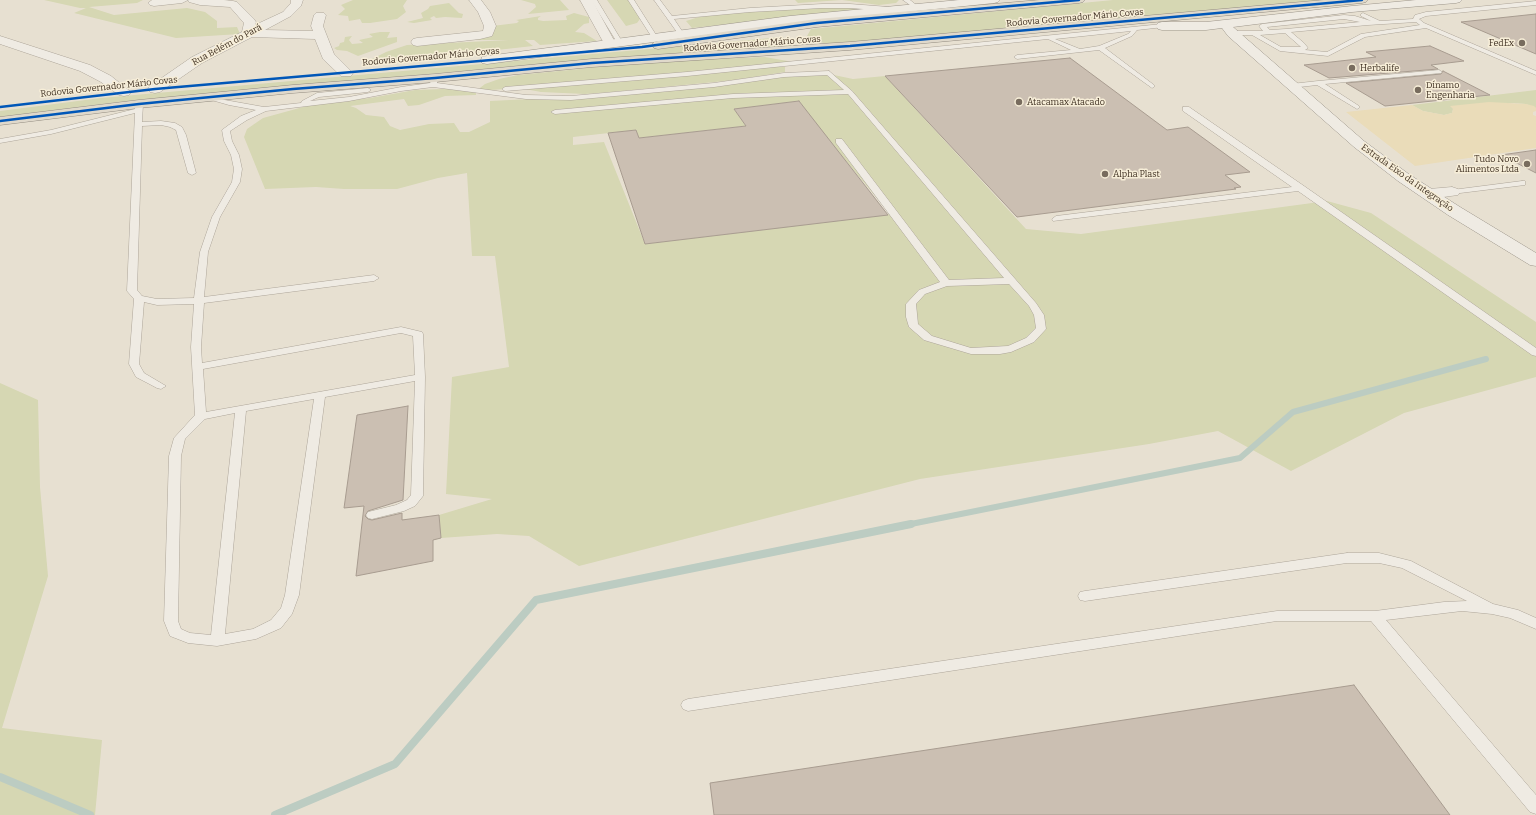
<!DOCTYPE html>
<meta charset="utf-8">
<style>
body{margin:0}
canvas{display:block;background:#e7e0d1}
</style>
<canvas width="1536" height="815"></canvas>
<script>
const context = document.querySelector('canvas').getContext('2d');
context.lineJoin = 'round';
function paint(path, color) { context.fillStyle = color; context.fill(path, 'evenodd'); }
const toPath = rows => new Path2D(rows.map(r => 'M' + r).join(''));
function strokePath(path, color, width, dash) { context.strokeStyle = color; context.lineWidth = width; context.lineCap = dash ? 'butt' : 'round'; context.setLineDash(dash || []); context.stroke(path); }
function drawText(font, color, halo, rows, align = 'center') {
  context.font = font + ' Bitter,serif'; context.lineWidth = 3; context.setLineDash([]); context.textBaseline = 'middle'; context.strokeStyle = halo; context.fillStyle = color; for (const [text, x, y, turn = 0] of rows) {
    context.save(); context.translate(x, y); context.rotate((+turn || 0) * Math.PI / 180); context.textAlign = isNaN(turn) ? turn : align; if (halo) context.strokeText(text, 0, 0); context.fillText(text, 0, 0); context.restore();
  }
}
const green = toPath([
 [44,0,143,0,137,3,89,7,114,15,187,8,205,12,217,21,217,28,237,27,240,34,176,38,74,13,86,8,80,8],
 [353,0,407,0,403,6,406,12,397,19,370,23,362,23,360,19,349,21,348,16,338,15,345,9,341,5],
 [521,0,560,0,569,10,528,14,536,7,535,4],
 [607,0,631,0,640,19,637,23,626,26],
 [795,0,899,0,896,3,879,5,842,0,798,3],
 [1113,0,1332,0,920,37,828,44,816,41,807,36,811,29],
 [449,3,459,13,463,14,462,18,445,17,436,18,434,16,430,18,432,20,414,23,407,22,423,18,421,13,428,9,430,6],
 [825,7,868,9,692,28,686,21,699,17,717,14],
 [574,13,589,17,589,23,584,24,575,32,584,33,597,41,540,45,534,40,525,40,533,46,443,56,436,53,399,61,381,63,368,61,386,52,407,45,509,40,477,40,473,38,495,30,492,26,517,23,519,21,516,20,541,16,538,18,538,20,543,21,567,20,566,16],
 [380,32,390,32,387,38,397,37,397,42,358,56,347,51,337,50,334,48,339,46,340,43,344,42,345,37,352,36,349,40,352,44,363,43,359,40,373,37,369,34],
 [783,37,784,41,791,45,803,47,575,61,127,101,0,117,0,111,101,98],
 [765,57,793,62,535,87,476,91,476,95,445,96,419,105,408,106,404,99,350,106,356,108,366,115,384,117,390,126,400,130,429,124,454,123,460,132,469,132,490,122,490,101,591,96,780,77,829,74,853,79,885,76,1026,229,1081,234,1327,201,1371,213,1536,322,1536,377,1404,413,1291,471,1218,431,1149,444,920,479,579,566,529,536,497,534,441,538,439,515,492,499,446,494,452,377,509,367,495,256,472,256,467,173,438,178,397,189,344,189,316,187,265,189,244,137,247,129,263,118,314,104,370,98,415,90,472,88,476,91,485,84,499,79,518,75,580,69,614,63],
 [799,101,812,120,890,214,645,244,604,142,573,145,573,137,636,130,639,138,746,126,734,109],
 [773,66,785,67,785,72,735,80,612,92,585,94,541,92,525,89],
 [1536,90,1536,108,1526,104,1513,103,1453,109,1452,113,1444,115,1423,111,1412,105],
 [0,383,38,400,40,487,48,576,2,728,102,740,95,815,0,815]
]);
const sand = toPath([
 [1489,102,1526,104,1534,106,1536,108,1536,111,1533,112,1533,115,1536,116,1536,148,1415,166,1346,112,1412,105,1423,111,1444,115,1452,113,1453,109,1450,106]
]);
const streamFar1 = toPath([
 [906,525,1240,458,1293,412,1486,359]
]);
const stream = toPath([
 [0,777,90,815],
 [275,815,395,764,536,600,911,524]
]);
const building = toPath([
 [1536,14,1536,54,1461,22,1536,14],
 [1430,46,1464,61,1431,65,1438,69,1329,78,1304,65,1376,57,1366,52,1430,46],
 [1070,58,1167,130,1188,127,1250,172,1225,175,1241,187,1234,188,1236,189,1017,217,885,76,1070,58],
 [1443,71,1490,95,1385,106,1346,83,1441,74,1443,71],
 [799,101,888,215,645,244,608,133,636,130,639,138,746,126,734,109,799,101],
 [1536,150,1536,173,1501,155,1536,150],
 [408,406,403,500,368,511,365,516,368,519,372,520,402,513,402,520,439,515,441,538,433,540,433,561,356,576,364,506,344,508,357,415,408,406],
 [1354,685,1450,815,714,815,710,783,1354,685]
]);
const service = toPath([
 [591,0,597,0,623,43,622,44,618,44,591,0],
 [628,0,634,0,658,38,657,39,653,39,628,0],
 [654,0,660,0,672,16,750,8,822,4,850,4,889,7,892,9,889,11,850,8,822,8,750,12,674,19,684,34,681,36,679,35,654,0],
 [903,0,910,0,919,7,914,8,903,0],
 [1536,1,1536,5,1426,16,1419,19,1424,23,1536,71,1536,75,1426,28,1365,37,1328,56,1280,51,1252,35,1232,35,1229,33,1232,31,1263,31,1259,26,1262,24,1344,15,1355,16,1371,21,1361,16,1361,14,1363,13,1380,21,1413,19,1415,15,1426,12,1536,1],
 [1344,19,1360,22,1286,29,1270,30,1267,27,1344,19],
 [1416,22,1420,25,1361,34,1327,52,1305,50,1308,48,1304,43,1291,32,1368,25,1416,22],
 [1285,33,1301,47,1281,47,1260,35,1285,33],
 [1162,24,1164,25,1164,27,1137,30,1132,36,1105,48,1154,85,1154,87,1152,88,1099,50,1017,59,1014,57,1017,55,1071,50,1048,39,687,76,505,91,502,89,505,87,687,72,1162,24],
 [1131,31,1128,34,1099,46,1080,49,1055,39,1131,31],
 [1439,70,1442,72,1441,73,1325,84,1359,106,1359,108,1357,109,1317,85,1291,88,1288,86,1291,84,1318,81,1439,70],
 [829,71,852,91,1036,303,1044,315,1046,329,1034,342,1011,352,1000,354,971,354,924,340,909,327,906,317,906,304,919,290,940,282,836,143,836,139,842,139,949,280,1004,278,848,94,733,98,555,114,551,112,555,110,733,94,844,90,827,75,784,77,714,87,571,100,526,99,433,87,401,91,349,101,266,111,247,120,230,131,232,141,239,155,242,169,240,182,220,217,208,252,204,297,374,275,379,278,374,281,204,303,201,347,202,363,401,327,422,332,423,334,425,377,423,496,415,506,404,511,372,519,368,518,366,515,368,512,396,505,407,500,411,495,415,381,325,397,299,595,292,614,281,628,256,639,217,646,188,643,170,636,164,621,169,456,174,438,195,415,191,347,194,304,157,305,144,302,139,364,144,373,166,386,161,389,157,388,136,377,129,364,134,299,127,291,135,113,51,134,0,143,0,139,51,130,135,109,135,104,139,102,143,104,142,122,161,121,175,123,182,127,186,135,196,173,192,175,188,173,176,130,170,127,161,125,142,126,137,290,142,296,157,299,194,298,200,252,212,217,232,182,234,169,231,155,224,141,222,130,241,116,256,110,229,105,208,99,208,97,264,107,301,103,302,101,317,93,368,88,371,90,368,92,319,97,310,101,349,97,401,87,430,83,433,78,435,77,438,79,437,83,526,95,571,96,714,83,784,73,829,71],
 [1009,284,1029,306,1034,315,1036,328,1026,338,1008,346,971,348,932,336,918,324,916,304,925,294,947,286,1009,284],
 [401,333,413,336,415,375,206,412,203,369,401,333],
 [314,399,285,595,281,608,271,620,253,629,225,634,246,411,314,399],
 [235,413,211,635,190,633,181,629,178,621,181,456,185,439,205,419,235,413],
 [1183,107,1189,107,1304,186,1536,348,1536,356,1532,355,1298,191,1053,221,1052,219,1056,216,1292,187,1183,111,1183,107],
 [1522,181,1525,181,1525,185,1452,194,1448,192,1452,190,1522,181],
 [1347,553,1379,553,1411,561,1493,604,1518,610,1536,618,1536,629,1510,618,1492,614,1462,611,1386,620,1536,795,1536,814,1530,812,1371,621,1277,621,688,711,683,709,681,705,683,701,688,699,1277,611,1375,611,1444,602,1467,601,1402,568,1379,563,1347,563,1085,601,1080,600,1078,596,1080,592,1085,591,1347,553]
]);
const minor = toPath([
 [152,0,224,0,233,1,237,2,254,19,256,22,255,25,283,12,291,3,291,0,303,0,301,6,291,16,265,30,313,31,311,26,314,15,316,13,324,13,326,15,323,26,334,54,353,73,351,76,341,76,323,59,315,39,252,37,202,63,160,92,155,93,150,92,148,89,150,86,192,57,242,32,244,23,230,7,200,5,189,2,188,0,182,3,154,6,150,5,148,3,152,0],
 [469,0,481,0,490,12,496,26,492,36,480,39,417,46,413,45,411,42,413,39,417,38,483,31,484,26,478,12,469,0],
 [580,0,592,0,616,44,614,47,606,47,580,0],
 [0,36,90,65,111,76,131,92,129,95,124,96,119,95,101,82,80,71,0,44,0,36],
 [1452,187,1458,189,1460,192,1458,195,1429,199,1423,197,1421,194,1423,191,1429,189,1452,187]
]);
const secondary = toPath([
 [959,0,1000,0,998,2,994,3,790,24,487,64,482,63,481,60,482,57,487,56,790,16,959,0],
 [1416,0,1462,0,1460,2,1456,3,1352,12,1233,27,1364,141,1410,175,1460,207,1536,253,1536,266,1530,265,1448,215,1398,181,1354,147,1228,36,1222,28,1206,30,1162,30,1158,29,1156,26,1158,23,1162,22,1206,22,1352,6,1416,0]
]);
const trunk = toPath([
 [1040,0,1085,0,1083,2,1079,3,817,27,658,49,654,48,652,45,654,42,658,41,817,19,1040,0],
 [1324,0,1368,0,1366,2,1362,3,850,50,592,67,435,82,293,93,139,108,0,125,0,117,139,100,293,85,435,74,592,59,850,42,1324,0]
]);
const cycleway = toPath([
 [0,107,155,89,642,47,817,23,1079,0],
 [0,121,139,104,293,89,435,78,592,63,850,46,1362,0]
]);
const markers = [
 [1522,43,4,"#786c5e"],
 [1352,68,4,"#786c5e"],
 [1418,90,4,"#786c5e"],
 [1019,102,4,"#786c5e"],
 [1527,164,4,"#786c5e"],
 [1105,174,4,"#786c5e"]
];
const farStreetnames = [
 ["Rodovia Governador Mário Covas",1075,18,-5],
 ["Rodovia Governador Mário Covas",752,44,-4],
 ["Rua Belém do Pará",227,45,-28],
 ["Rodovia Governador Mário Covas",431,57,-5],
 ["Rodovia Governador Mário Covas",109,87,-6],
 ["Estrada Eixo da Integração",1407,178,35]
];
const farPoinames = [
 ["FedEx",1514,43,"right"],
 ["Herbalife",1360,68],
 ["Dínamo",1426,85],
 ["Engenharia",1426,95],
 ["Atacamax Atacado",1027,102],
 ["Tudo Novo",1519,159,"right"],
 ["Alimentos Ltda",1519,169,"right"],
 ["Alpha Plast",1113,174]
];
paint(green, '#d6d7b3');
paint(sand, '#eadcb9');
strokePath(streamFar1, '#bcccc2', 6);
strokePath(stream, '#bcccc2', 8);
paint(building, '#cbbfb2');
strokePath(building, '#a89c90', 1);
strokePath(service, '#ada599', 1);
strokePath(minor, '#ada599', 1);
strokePath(secondary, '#9c958a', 1);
strokePath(trunk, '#928b80', 1);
paint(service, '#efebe3');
paint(minor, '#efebe3');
paint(secondary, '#efebe3');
paint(trunk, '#e0d9cb');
strokePath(cycleway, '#0057b8', 2.5);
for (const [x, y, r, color] of markers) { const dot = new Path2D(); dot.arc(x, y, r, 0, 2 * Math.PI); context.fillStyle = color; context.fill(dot); strokePath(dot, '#f7eed8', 1.5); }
drawText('9px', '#3d2e20', '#f7eed8', farStreetnames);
drawText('9px', '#3d2e20', '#f7eed8', farPoinames, 'left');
</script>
